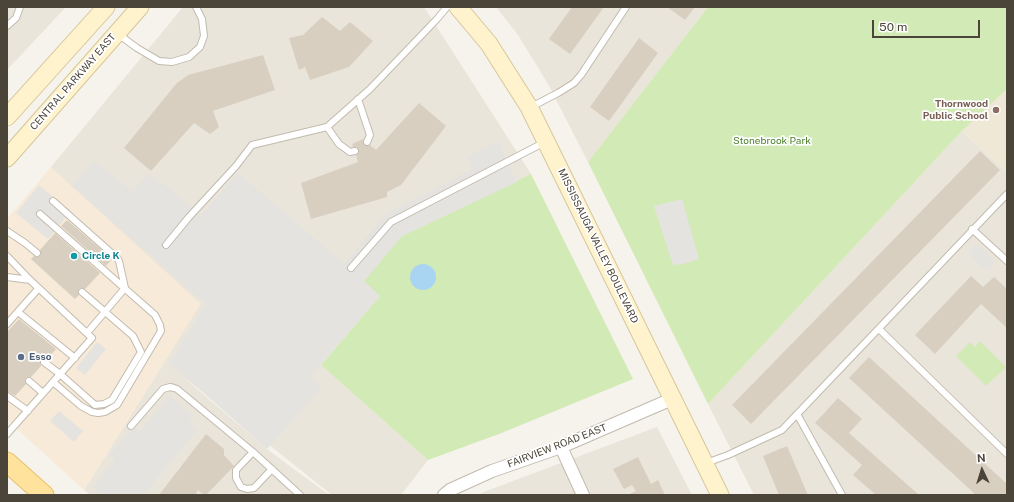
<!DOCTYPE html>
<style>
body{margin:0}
#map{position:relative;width:1014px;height:502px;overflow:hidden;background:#f6f3ec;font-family:"Public Sans",sans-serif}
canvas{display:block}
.frame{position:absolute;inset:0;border:8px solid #4b4439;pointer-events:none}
.north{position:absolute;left:962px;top:450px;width:40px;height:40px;-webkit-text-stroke:3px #fff;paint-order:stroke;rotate:356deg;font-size:11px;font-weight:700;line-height:16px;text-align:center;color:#4b4439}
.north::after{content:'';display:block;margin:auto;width:14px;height:18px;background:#4b4439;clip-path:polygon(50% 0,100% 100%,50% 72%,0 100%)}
.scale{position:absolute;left:872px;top:20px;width:108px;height:18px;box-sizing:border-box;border:2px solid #4b4439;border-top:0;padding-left:5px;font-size:12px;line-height:14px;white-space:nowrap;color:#4b4439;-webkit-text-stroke:3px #fff;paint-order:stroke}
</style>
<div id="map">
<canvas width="1014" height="502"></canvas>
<div class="frame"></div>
<div class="north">N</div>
<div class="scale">50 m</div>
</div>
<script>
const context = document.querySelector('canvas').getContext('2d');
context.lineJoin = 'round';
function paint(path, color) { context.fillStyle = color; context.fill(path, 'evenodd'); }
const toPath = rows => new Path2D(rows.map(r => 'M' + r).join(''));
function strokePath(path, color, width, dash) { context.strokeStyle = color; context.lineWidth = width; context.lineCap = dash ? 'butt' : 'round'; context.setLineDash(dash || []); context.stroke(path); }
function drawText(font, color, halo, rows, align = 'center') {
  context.font = font + ' "Public Sans",sans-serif'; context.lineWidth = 3.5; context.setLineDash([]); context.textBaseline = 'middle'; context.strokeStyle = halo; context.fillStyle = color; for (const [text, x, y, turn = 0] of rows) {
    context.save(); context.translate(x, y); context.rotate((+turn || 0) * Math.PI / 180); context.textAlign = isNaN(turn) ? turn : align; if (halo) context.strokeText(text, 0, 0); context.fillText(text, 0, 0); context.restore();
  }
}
const residential = toPath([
 [7,7,66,7,7,70],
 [183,7,423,7,426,10,531,174,402,236,380,296,321,365,428,460,401,495,332,495,181,375,267,449,329,495,90,495,84,490,165,361,51,167],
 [496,7,708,7,588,162,548,84,518,35],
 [962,131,1007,172,1007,495,754,495,708,404],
 [657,427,692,495,477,495,489,490]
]);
const commercial = toPath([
 [51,167,201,304,84,490,7,420,7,219]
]);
const education = toPath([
 [1007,89,1007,172,962,131]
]);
const green = toPath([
 [708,7,1007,7,1007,89,962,131,708,404,588,162],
 [531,174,633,379,499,434,428,460,321,365,380,296,364,281,402,236],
 [980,341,1006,367,986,386,956,356,970,342,975,347]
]);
const parking = toPath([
 [498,141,517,182,402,236,364,281,380,296,310,377,322,387,267,449,170,363,206,304,72,186,94,161,133,192,148,173,170,189,201,216,238,173,344,264,386,214,472,169,467,156],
 [39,185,71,211,48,239,16,213],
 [682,199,699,259,683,264,673,265,654,206],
 [976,244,995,262,987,271,968,254],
 [97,342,106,349,85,375,76,368],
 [170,396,194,416,189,422,197,430,143,495,102,495,93,487,115,460,110,455,133,427,140,432],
 [59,411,83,431,74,442,50,421]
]);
const water = toPath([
 '410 277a13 13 0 1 1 26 0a13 13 0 1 1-26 0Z'
]);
const building = toPath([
 [572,7,604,7,570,54,549,39],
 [667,7,695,7,685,20],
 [322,17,340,31,350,22,373,41,349,67,310,80,305,67,299,70,289,38,303,35],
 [639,38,658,53,609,121,590,107],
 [263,55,275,90,213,111,219,127,210,134,194,123,151,171,124,148,176,84,188,75],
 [419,103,446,126,401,185,387,192,387,197,311,219,301,183,358,162,356,155,359,153,359,150,357,147,353,147,352,144,363,139,363,142,364,145,367,146,370,145,376,150],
 [980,151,1000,170,751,424,732,405],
 [67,220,112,259,106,266,61,226],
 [55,233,100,273,85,289,82,288,79,289,78,292,79,295,75,299,31,259,34,256,37,257,40,256,41,253,40,250],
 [971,276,983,287,994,277,1007,289,1007,328,981,304,935,354,915,335],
 [19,319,56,349,47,359,44,358,41,359,40,362,41,366,31,377,28,377,26,378,25,381,26,384,15,396,7,391,7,332],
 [869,357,1007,484,1007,495,976,495,849,378],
 [838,398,862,419,849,433,919,495,876,495,853,475,862,465,815,423],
 [206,434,224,449,224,455,234,466,206,495,204,495,198,490,195,495,159,495],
 [787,446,808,495,779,495,763,456],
 [638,457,651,484,658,480,665,495,628,495,636,491,632,485,624,489,613,469]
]);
const lane = toPath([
 [7,26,16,18,20,7],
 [118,34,137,48,159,61,172,62,189,57,200,47,204,36,202,19,196,7],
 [358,99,370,135,367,142],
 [531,107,558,93,574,83,581,75,626,7],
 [327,127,339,144,350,152,355,151],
 [53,201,117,258,119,261,125,288,87,333],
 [40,214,155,315,160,325,161,331,117,405,105,412,98,413,92,412,81,406,53,382],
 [972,229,1007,261],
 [7,231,25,243,37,253],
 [166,245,189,217,236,166,252,145,327,127,370,89,437,19,447,7],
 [7,256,30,280,92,338,7,434],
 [351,268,391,222,545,142],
 [7,277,30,280],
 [18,312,75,358],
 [7,324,38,289],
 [879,329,1007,454],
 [44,362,60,374,95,405,104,404,112,400,141,352,133,336,82,292],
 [29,381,43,393],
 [7,396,28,411],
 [797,414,842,495],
 [131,426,163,389,170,387,174,388,177,389,253,452,300,495],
 [253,452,236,470,236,478,241,487,247,489,254,488,272,469],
 [706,463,728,455,782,430,1007,194]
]);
const street = toPath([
 [561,447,583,495],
 [444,495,450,490,492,471,561,447,672,399]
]);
const secondary = toPath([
 [458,7,489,44,529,107,720,495],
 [7,117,106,7],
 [7,158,140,7]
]);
const primary = toPath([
 [7,462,44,495]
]);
const markers = [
 [996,110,4,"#8d6e63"],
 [74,256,4,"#0f9aa8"],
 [21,357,4,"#5c6f8a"]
];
const streetNames = [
 ["CENTRAL PARKWAY EAST",73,82,-49],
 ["MISSISSAUGA VALLEY BOULEVARD",598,246,64],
 ["FAIRVIEW ROAD EAST",557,446,-21]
];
const educationNames = [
 ["Thornwood",988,104],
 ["Public School",988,116]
];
const parkNames = [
 ["Stonebrook Park",772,141]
];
const cultureNames = [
 ["Circle K",82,256]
];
const serviceNames = [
 ["Esso",29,357]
];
paint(residential, '#eae5da');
paint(commercial, '#f7ead8');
paint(education, '#efe8d6');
paint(green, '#d2eab5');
paint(parking, '#e5e3e0');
paint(water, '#a9d4f2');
paint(building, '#d8cfc1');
strokePath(lane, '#c2bbae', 8);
strokePath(street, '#c2bbae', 14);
strokePath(secondary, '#d6c79b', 19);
strokePath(primary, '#e6c16a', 21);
strokePath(lane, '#fff', 6);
strokePath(street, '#fff', 12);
strokePath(secondary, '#fff3cd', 17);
strokePath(primary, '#ffe39c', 19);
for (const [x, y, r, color] of markers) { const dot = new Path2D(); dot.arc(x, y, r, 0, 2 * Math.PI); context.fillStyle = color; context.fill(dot); strokePath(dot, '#fff', 1.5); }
drawText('10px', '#4b4439', '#fff', streetNames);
drawText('bold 10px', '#785e54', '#fff', educationNames, 'right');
drawText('10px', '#4a7f2a', '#fff', parkNames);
drawText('bold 10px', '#0d838f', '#fff', cultureNames, 'left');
drawText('bold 10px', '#4e5e75', '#fff', serviceNames, 'left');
</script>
